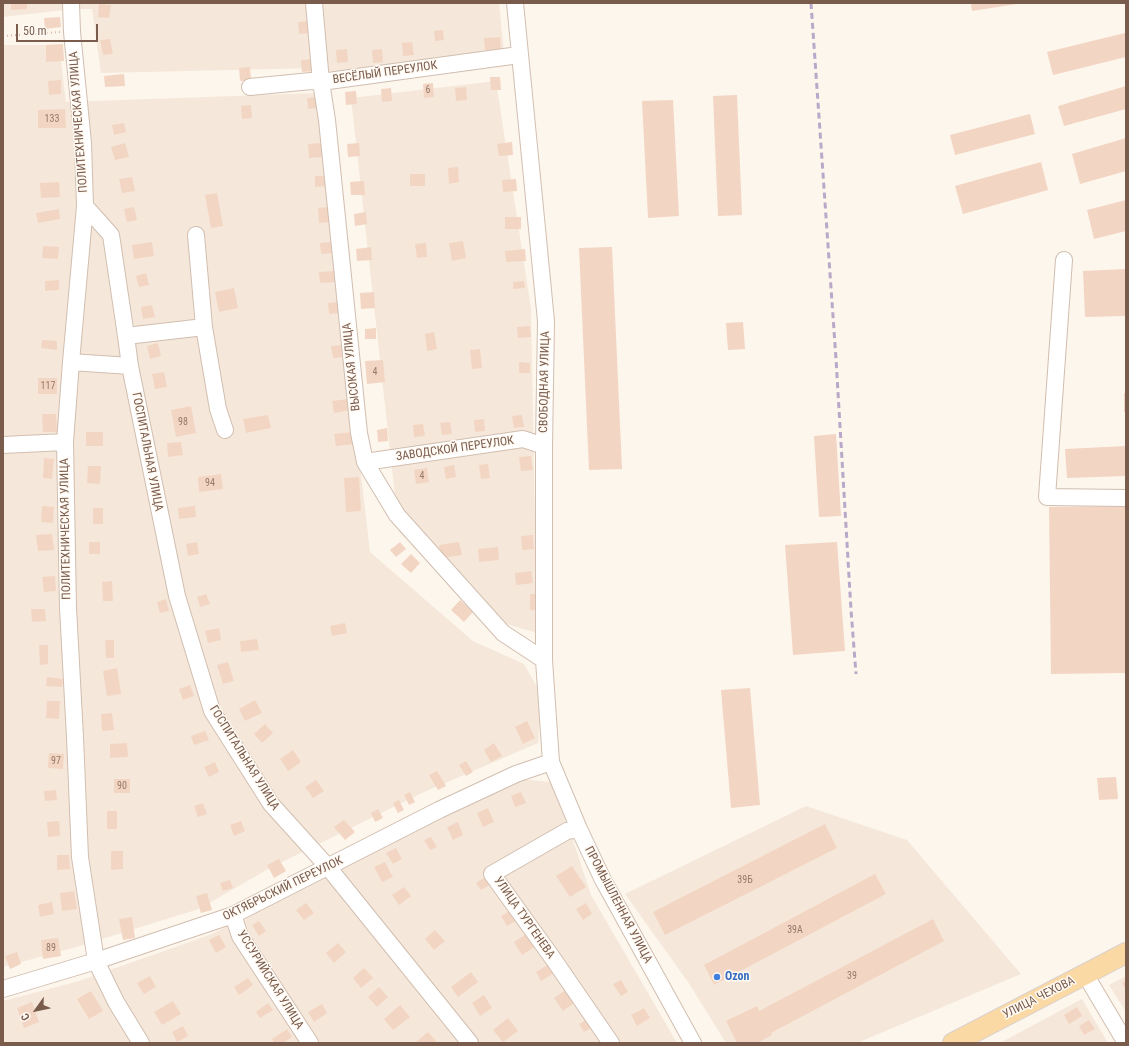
<!DOCTYPE html>
<meta charset="utf-8">
<style>
body{margin:0}
#map{position:relative;width:1129px;height:1046px;overflow:hidden;background:#fdf6ec;font-family:"Roboto Condensed",sans-serif}
canvas{display:block}
.frame{position:absolute;inset:0;border:4px solid #7a5c4d;pointer-events:none}
.north{position:absolute;left:16px;top:990px;width:40px;height:40px;-webkit-text-stroke:3px #fffaf3;paint-order:stroke;rotate:237deg;font-size:11px;font-weight:700;line-height:16px;text-align:center;color:#7a5c4d}
.north::after{content:'';display:block;margin:auto;width:14px;height:18px;background:#7a5c4d;clip-path:polygon(50% 0,100% 100%,50% 72%,0 100%)}
.scale{position:absolute;left:16px;top:24px;width:82px;height:18px;box-sizing:border-box;border:2px solid #7a5c4d;border-top:0;padding-left:5px;font-size:12px;line-height:14px;white-space:nowrap;color:#7a5c4d;-webkit-text-stroke:3px #fffaf3;paint-order:stroke}
</style>
<div id="map">
<canvas width="1129" height="1046"></canvas>
<div class="frame"></div>
<div class="north">С</div>
<div class="scale">50 m</div>
</div>
<script>
const context = document.querySelector('canvas').getContext('2d');
context.lineJoin = 'round';
function paint(path, color) { context.fillStyle = color; context.fill(path, 'evenodd'); }
const toPath = rows => new Path2D(rows.map(r => 'M' + r).join(''));
function strokePath(path, color, width, dash) { context.strokeStyle = color; context.lineWidth = width; context.lineCap = dash ? 'butt' : 'round'; context.setLineDash(dash || []); context.stroke(path); }
function drawText(font, color, halo, rows, align = 'center') {
  context.font = font + ' "Roboto Condensed",sans-serif'; context.lineWidth = 3; context.setLineDash([]); context.textBaseline = 'middle'; context.strokeStyle = halo; context.fillStyle = color; for (const [text, x, y, turn = 0] of rows) {
    context.save(); context.translate(x, y); context.rotate((+turn || 0) * Math.PI / 180); context.textAlign = isNaN(turn) ? turn : align; if (halo) context.strokeText(text, 0, 0); context.fillText(text, 0, 0); context.restore();
  }
}
const residential = toPath([
 [3,3,499,3,504,52,343,74,317,68,101,73,92,9,73,9,3,17],
 [3,45,59,45,66,102,317,93,370,552,473,641,524,664,542,696,538,743,422,793,270,868,199,909,73,948,3,967],
 [496,81,531,308,537,633,490,619,399,532,351,98],
 [520,779,551,782,574,843,591,895,677,1043,3,1043,3,1001,79,981,212,934,316,880],
 [806,806,907,840,1021,974,857,1043,726,1043,688,982,625,894],
 [1126,976,1126,1012,1109,985],
 [1082,999,1108,1043,1000,1043]
]);
const building = toPath([
 [11,3,27,3,27,9,11,10],
 [971,3,1017,3,1017,4,972,11],
 [99,4,111,5,109,18,98,17],
 [60,17,61,27,45,29,44,18],
 [309,21,310,33,299,34,298,22],
 [443,30,444,40,435,41,434,31],
 [1125,33,1126,57,1053,75,1047,52],
 [500,37,501,49,485,50,484,38],
 [110,39,113,54,103,55,100,40],
 [412,42,414,55,403,56,402,43],
 [63,44,64,61,46,62,46,45],
 [347,49,348,62,337,63,336,50],
 [382,49,383,62,373,63,372,50],
 [315,59,316,71,302,72,301,60],
 [250,67,251,80,240,81,239,68],
 [124,74,125,86,105,87,104,76],
 [490,77,500,77,501,90,491,90],
 [61,80,61,94,49,95,48,81],
 [433,83,434,97,424,98,423,84],
 [1126,86,1126,109,1064,126,1058,106],
 [466,87,467,100,456,101,455,88],
 [391,88,392,101,382,102,381,89],
 [356,91,357,104,346,105,345,92],
 [737,95,742,215,718,216,713,96],
 [317,97,318,108,308,109,307,98],
 [673,100,679,216,648,218,642,101],
 [251,105,252,118,242,119,241,106],
 [65,109,66,128,38,128,38,110],
 [1030,114,1035,134,955,155,950,135],
 [124,123,126,132,114,135,112,125],
 [1126,138,1126,171,1080,184,1072,154],
 [512,142,513,155,499,156,497,144],
 [125,143,129,157,115,160,111,147],
 [321,143,322,157,309,158,308,144],
 [359,143,360,156,348,157,347,144],
 [1041,162,1048,190,963,214,955,186],
 [458,167,459,182,449,184,448,168],
 [410,174,425,174,425,186,410,186],
 [315,176,326,176,326,186,315,187],
 [132,177,135,191,122,193,119,179],
 [516,179,517,191,503,192,502,180],
 [364,181,365,195,351,195,350,182],
 [59,182,60,197,41,198,40,183],
 [217,193,223,226,211,228,205,195],
 [1126,200,1126,231,1094,239,1087,210],
 [134,207,137,220,127,222,124,209],
 [329,207,330,222,319,223,318,208],
 [59,209,60,219,38,223,36,213],
 [366,212,367,224,355,226,354,214],
 [505,217,521,217,521,229,505,229],
 [463,241,466,258,452,261,449,243],
 [152,242,154,256,134,259,132,245],
 [332,242,333,253,321,254,320,243],
 [426,243,427,257,417,258,415,244],
 [43,246,59,247,58,259,42,258],
 [371,247,372,260,357,261,356,249],
 [612,247,622,469,589,470,579,248],
 [525,249,526,261,506,262,505,251],
 [1126,269,1126,316,1085,317,1083,271],
 [335,271,336,282,320,283,319,272],
 [146,273,149,285,139,287,136,276],
 [59,280,59,290,45,291,45,281],
 [524,281,525,288,513,289,513,282],
 [234,288,238,308,219,312,215,292],
 [374,292,375,308,361,309,360,293],
 [339,302,340,313,329,314,328,303],
 [152,305,155,317,143,319,141,307],
 [743,322,745,349,728,350,726,323],
 [530,326,531,337,518,338,517,327],
 [376,328,376,339,365,339,365,329],
 [434,332,437,349,427,351,425,334],
 [42,340,57,341,57,350,41,348],
 [158,343,161,356,150,359,147,346],
 [344,345,346,357,333,358,331,346],
 [480,349,482,368,472,369,470,350],
 [383,360,385,382,367,384,365,361],
 [519,362,530,363,530,373,519,373],
 [164,372,167,387,155,389,152,374],
 [38,378,57,378,57,394,38,394],
 [1124,393,1126,393,1126,412,1124,412],
 [348,399,350,410,334,413,332,401],
 [191,406,196,433,176,437,171,410],
 [42,414,56,414,57,432,43,432],
 [268,415,271,428,246,433,243,419],
 [522,415,524,427,514,428,512,416],
 [484,419,485,431,475,432,474,420],
 [450,422,452,434,442,435,440,423],
 [423,424,425,436,414,437,413,425],
 [387,428,388,441,378,442,377,430],
 [86,432,103,432,103,446,86,446],
 [353,432,354,444,336,446,334,434],
 [836,434,841,516,819,517,814,436],
 [181,442,183,455,168,457,167,443],
 [1126,446,1126,476,1067,478,1065,449],
 [531,456,533,470,521,471,519,457],
 [44,458,54,459,52,479,43,478],
 [488,464,490,478,481,479,479,465],
 [454,465,456,477,446,479,444,467],
 [88,466,101,466,100,484,87,483],
 [427,468,429,482,416,484,414,470],
 [221,474,223,489,199,492,198,477],
 [359,477,361,511,346,512,344,478],
 [42,506,54,507,53,523,41,522],
 [195,506,196,517,179,519,178,508],
 [1126,506,1126,673,1051,674,1049,507],
 [93,508,103,508,103,524,93,524],
 [52,534,54,550,38,551,36,535],
 [533,535,534,549,522,550,521,536],
 [89,542,100,542,100,554,89,554],
 [197,542,199,554,188,556,186,544],
 [400,542,406,549,396,557,390,550],
 [459,542,462,555,441,558,439,545],
 [837,542,845,651,793,655,785,545],
 [498,547,499,560,479,562,478,549],
 [411,554,420,563,411,573,401,564],
 [531,571,533,583,516,585,515,573],
 [55,576,56,591,44,592,42,577],
 [112,581,113,601,103,601,102,582],
 [206,594,210,604,200,607,197,597],
 [530,594,540,594,540,611,530,610],
 [166,599,169,611,160,613,157,602],
 [460,600,473,612,464,622,451,610],
 [31,609,45,609,46,621,32,622],
 [345,623,347,633,332,636,330,626],
 [219,628,221,640,208,643,205,631],
 [257,639,259,650,241,652,240,641],
 [105,640,114,640,114,658,106,658],
 [39,645,48,645,48,664,40,665],
 [228,662,234,681,223,684,217,665],
 [117,668,121,694,107,696,103,671],
 [47,677,63,679,62,687,46,686],
 [190,685,194,696,183,700,179,689],
 [750,688,760,805,731,808,721,690],
 [255,700,262,713,245,721,239,709],
 [47,701,60,701,59,719,46,718],
 [112,713,114,730,102,731,101,714],
 [527,721,535,738,523,744,515,727],
 [265,724,273,733,262,743,254,734],
 [205,731,209,740,194,745,191,736],
 [127,743,128,757,110,758,110,744],
 [494,743,502,756,491,762,484,750],
 [293,750,301,762,288,771,280,759],
 [49,753,64,754,63,769,48,768],
 [466,761,473,772,466,776,459,765],
 [215,762,219,772,209,777,204,767],
 [437,771,446,786,438,790,429,775],
 [1116,777,1118,799,1099,800,1097,778],
 [114,779,130,779,130,793,114,793],
 [316,780,324,791,313,798,305,787],
 [56,790,57,800,45,801,44,791],
 [410,792,415,802,409,805,404,795],
 [521,792,526,803,515,807,511,796],
 [399,800,404,810,398,813,393,803],
 [203,803,207,814,198,817,194,806],
 [488,808,494,822,483,827,477,813],
 [378,809,383,818,375,822,371,813],
 [107,811,117,811,117,829,107,829],
 [344,820,355,832,345,840,334,827],
 [59,821,60,836,48,837,47,822],
 [241,821,245,831,234,836,230,825],
 [458,822,463,835,453,840,447,827],
 [825,824,837,848,665,935,653,912],
 [431,837,437,847,430,850,424,840],
 [396,848,402,859,393,864,386,853],
 [111,851,123,851,123,869,111,870],
 [57,855,69,855,70,869,57,870],
 [279,859,286,871,274,878,267,865],
 [385,862,393,877,382,882,374,867],
 [572,866,586,887,570,897,556,876],
 [490,874,495,882,481,890,476,883],
 [875,874,886,894,714,985,704,965],
 [230,880,233,888,223,891,220,883],
 [404,887,411,896,399,905,392,895],
 [74,891,77,909,62,911,60,893],
 [207,893,212,910,201,913,196,896],
 [52,902,54,914,40,917,38,905],
 [306,903,314,913,304,920,296,910],
 [586,903,592,914,583,920,576,909],
 [513,909,519,919,507,926,501,916],
 [132,917,135,938,123,940,119,919],
 [933,919,944,941,771,1033,772,1035,757,1043,737,1043,726,1021,757,1006,759,1011],
 [259,921,266,931,259,936,252,925],
 [435,930,445,941,434,950,425,939],
 [528,933,536,946,522,955,514,942],
 [219,935,226,947,216,953,209,940],
 [58,938,61,956,43,959,41,940],
 [338,943,346,952,334,963,326,953],
 [17,952,21,964,10,969,5,956],
 [549,964,554,973,541,981,536,972],
 [364,968,373,978,361,988,353,978],
 [471,972,478,982,458,997,451,987],
 [150,976,156,987,144,994,137,983],
 [248,978,253,985,239,995,234,987],
 [621,980,628,992,621,996,613,984],
 [1126,981,1126,990,1122,983],
 [379,987,388,997,377,1007,368,997],
 [566,990,574,1003,563,1011,554,998],
 [91,991,103,1011,89,1019,77,999],
 [484,995,492,1008,480,1016,472,1003],
 [173,1001,181,1014,162,1025,154,1012],
 [32,1002,39,1022,24,1028,17,1008],
 [268,1003,273,1010,260,1018,256,1012],
 [322,1004,327,1013,314,1022,308,1012],
 [400,1005,410,1017,393,1030,384,1019],
 [1077,1007,1082,1016,1069,1024,1064,1015],
 [644,1008,650,1018,637,1026,631,1015],
 [508,1018,518,1031,503,1042,493,1030],
 [588,1019,593,1027,584,1032,579,1024],
 [1089,1020,1095,1029,1084,1035,1079,1026],
 [183,1026,188,1036,177,1042,172,1032],
 [287,1029,292,1037,283,1043,274,1043,272,1039],
 [428,1032,436,1041,434,1043,415,1043]
]);
const path = toPath([
 [3,36,60,32]
]);
const minor = toPath([
 [71,3,72,32,83,143,85,206,71,362,65,442,68,608,75,737,80,857,96,961,116,1002,141,1043],
 [314,3,321,82,327,120,359,433,365,462,397,515,503,633,544,660],
 [515,3,546,321,544,446,544,660,551,762,579,829,603,880,693,1043],
 [250,87,311,81,321,82,519,55],
 [85,206,111,235,126,336],
 [196,235,204,327,218,409,225,430],
 [1064,260,1047,497,1126,498],
 [71,362,130,366,177,596,212,711,271,804,328,867,470,1043],
 [130,366,126,336,204,327],
 [3,445,65,442],
 [365,462,523,439,544,446],
 [579,829,567,831,492,874,554,960,611,1043],
 [233,915,240,936,310,1043],
 [1085,974,1126,1043],
 [3,989,96,961,233,915,439,810,516,774,551,762]
]);
const major = toPath([
 [953,1043,1126,953]
]);
const rail = toPath([
 [811,3,836,359,851,610,856,674]
]);
const markers = [
 [717,977,4,"#3f7fe0"]
];
const numberNames = [
 ["6",428,90],
 ["133",52,119],
 ["4",375,372],
 ["117",48,386],
 ["98",183,422],
 ["4",422,476],
 ["94",210,483],
 ["97",56,761],
 ["90",122,786],
 ["39Б",745,880],
 ["39А",795,930],
 ["89",51,948],
 ["39",852,976]
];
const streetNames = [
 ["ВЕСЁЛЫЙ ПЕРЕУЛОК",385,73,-8],
 ["ПОЛИТЕХНИЧЕСКАЯ УЛИЦА",79,122,-94],
 ["ВЫСОКАЯ УЛИЦА",352,367,-96],
 ["СВОБОДНАЯ УЛИЦА",545,382,-89],
 ["ЗАВОДСКОЙ ПЕРЕУЛОК",455,449,-8],
 ["ГОСПИТАЛЬНАЯ УЛИЦА",147,452,79],
 ["ПОЛИТЕХНИЧЕСКАЯ УЛИЦА",66,529,-91],
 ["ГОСПИТАЛЬНАЯ УЛИЦА",244,758,58],
 ["ОКТЯБРЬСКИЙ ПЕРЕУЛОК",283,889,-26],
 ["ПРОМЫШЛЕННАЯ УЛИЦА",618,905,62],
 ["УЛИЦА ТУРГЕНЕВА",524,918,55],
 ["УССУРИЙСКАЯ УЛИЦА",270,980,58],
 ["УЛИЦА ЧЕХОВА",1039,998,-27]
];
const shopNames = [
 ["Ozon",725,977]
];
paint(residential, '#f5e8da');
paint(building, '#f3d5c3');
strokePath(minor, '#d1beb0', 18);
strokePath(major, '#dad1cd', 22);
strokePath(path, '#d9b8a5', 2, [1, 3]);
strokePath(minor, '#fff', 16);
strokePath(major, '#fbd9a5', 20);
strokePath(rail, '#b9a8c9', 3, [6, 4]);
for (const [x, y, r, color] of markers) { const dot = new Path2D(); dot.arc(x, y, r, 0, 2 * Math.PI); context.fillStyle = color; context.fill(dot); strokePath(dot, '#fffaf3', 1.5); }
drawText('10px', '#987a6a', null, numberNames);
drawText('12px', '#7a5c4d', '#fffaf3', streetNames);
drawText('bold 12px', '#366cbe', '#fffaf3', shopNames, 'left');
</script>
